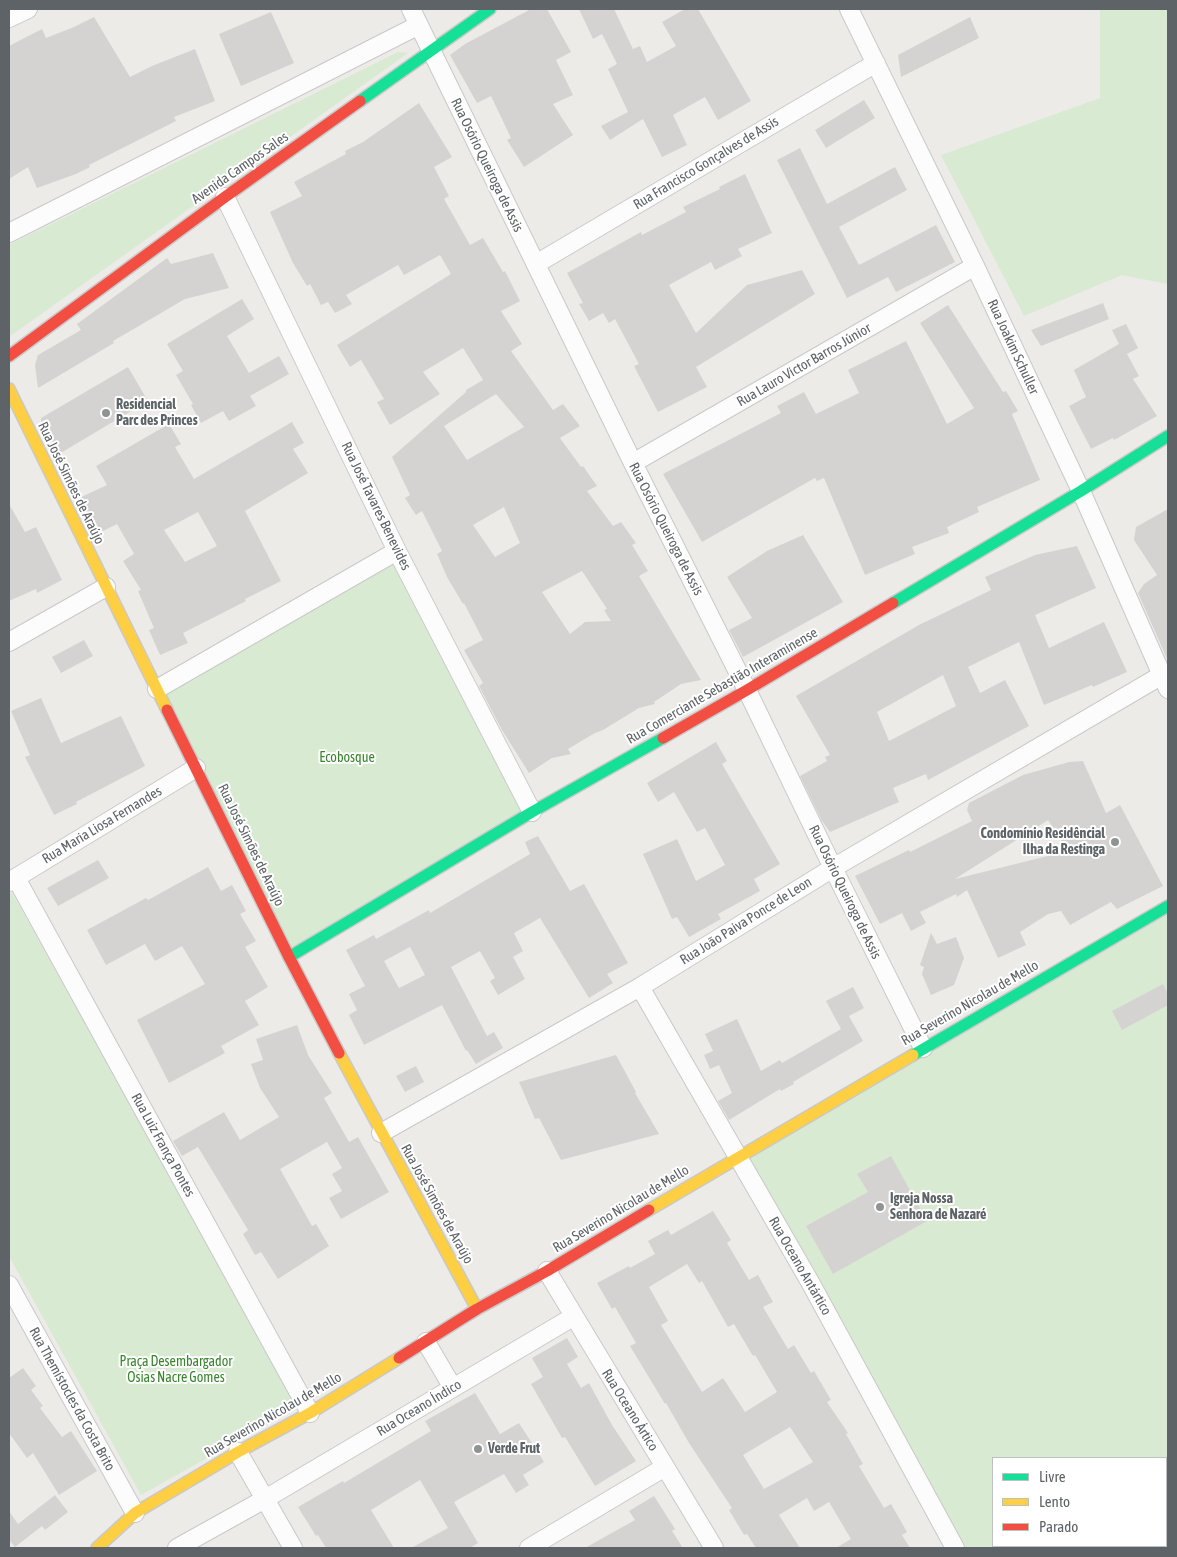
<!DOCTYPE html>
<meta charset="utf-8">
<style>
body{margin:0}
#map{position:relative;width:1177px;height:1557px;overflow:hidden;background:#edebe8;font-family:"Asap Condensed",sans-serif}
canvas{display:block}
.frame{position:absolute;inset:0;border:10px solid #5d6367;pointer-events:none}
.legend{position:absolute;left:992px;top:1457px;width:175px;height:90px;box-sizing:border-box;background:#fff;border:1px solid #bec1c2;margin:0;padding:6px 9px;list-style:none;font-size:15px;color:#5d6367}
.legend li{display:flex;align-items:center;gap:10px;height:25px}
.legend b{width:25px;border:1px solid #bec1c2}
</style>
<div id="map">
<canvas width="1177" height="1557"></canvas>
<div class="frame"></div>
<ul class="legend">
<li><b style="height:6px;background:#16e098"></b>Livre</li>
<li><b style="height:6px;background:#ffcf43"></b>Lento</li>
<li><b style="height:6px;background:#f24e42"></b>Parado</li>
</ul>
</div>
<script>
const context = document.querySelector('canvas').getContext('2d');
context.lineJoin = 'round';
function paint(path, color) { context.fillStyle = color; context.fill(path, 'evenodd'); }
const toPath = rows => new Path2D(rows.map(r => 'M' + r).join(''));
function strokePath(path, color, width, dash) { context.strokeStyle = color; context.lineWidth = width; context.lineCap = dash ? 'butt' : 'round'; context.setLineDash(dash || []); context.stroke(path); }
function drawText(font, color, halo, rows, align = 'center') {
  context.font = font + ' "Asap Condensed",sans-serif'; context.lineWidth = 4; context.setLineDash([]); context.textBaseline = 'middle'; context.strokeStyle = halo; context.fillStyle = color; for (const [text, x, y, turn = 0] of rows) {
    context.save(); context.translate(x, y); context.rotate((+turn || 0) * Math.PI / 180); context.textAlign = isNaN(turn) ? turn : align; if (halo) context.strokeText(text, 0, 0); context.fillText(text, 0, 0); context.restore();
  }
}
const green = toPath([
 [1100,9,1168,9,1168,284,1122,275,1024,316,941,155,1100,98],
 [398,52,408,53,9,337,9,245],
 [397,551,532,812,289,957,157,689],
 [12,893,300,1406,141,1495,9,1256,9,894],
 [1168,911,1168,1548,954,1548,737,1158],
 [993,1458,1166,1458,1166,1546,993,1546]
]);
const stream = toPath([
 [1166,1522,1168,1517],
 [1153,1548,1154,1546]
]);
const building = toPath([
 [531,9,547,9,571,52,556,60,573,95,553,104,573,135,524,167,507,140,511,138,491,96,477,103,450,55,465,44],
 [579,9,614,9,633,49,640,46,647,62,676,46,662,22,685,9,698,9,751,101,718,120,705,97,673,115,687,145,662,157,643,119,610,140,601,126,628,112,608,69,617,64,602,34,593,39],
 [271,12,294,63,241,86,219,34],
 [94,17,130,77,152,66,195,49,215,101,174,117,176,121,89,165,90,167,76,174,37,188,28,167,9,179,9,46,42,29,46,38,74,27],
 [970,17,979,38,901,77,898,55],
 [864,100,875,118,826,148,815,130],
 [419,103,452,157,434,167,449,196,444,199,470,245,483,238,503,272,505,271,520,301,501,311,522,344,511,351,553,410,563,404,580,426,560,438,581,467,583,466,597,486,587,491,613,526,621,522,636,543,632,545,648,571,639,576,701,680,681,684,654,702,655,704,639,708,603,730,595,733,568,749,571,754,552,758,529,773,502,730,479,686,483,683,464,650,483,640,464,603,463,604,447,577,437,554,442,551,422,511,416,515,405,498,410,495,392,457,466,392,466,390,483,380,463,348,423,372,440,394,390,425,377,402,384,399,361,360,350,367,337,345,451,274,440,255,404,275,398,265,346,295,352,304,335,313,328,302,321,305,310,284,307,286,293,263,270,212,302,196,294,182,346,154,345,151,363,142],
 [496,394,524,427,467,460,444,426],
 [504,507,520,543,495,557,473,525],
 [582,571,607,609,604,610,611,621,585,622,570,634,542,592],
 [800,148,827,204,895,167,907,190,839,227,859,265,936,225,955,262,896,292,888,277,847,298,777,160],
 [745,174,772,233,738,249,742,256,715,270,711,262,669,285,696,333,747,285,802,270,815,294,696,367,707,387,658,412,634,366,639,364,615,319,609,323,603,313,589,321,579,304,583,303,567,273,641,232,642,235,686,212,683,207,720,189,719,187],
 [213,253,229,288,185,299,113,341,114,343,38,388,35,365,38,355,81,330,77,324,167,258,171,264],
 [242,299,254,319,227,336,249,373,279,356,289,374,250,396,256,406,229,421,223,411,201,423,191,405,193,404,176,375,183,371,167,344],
 [1103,303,1109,319,1041,346,1031,330],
 [948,305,1003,392,1006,391,1018,411,1012,414,1040,480,977,507,979,512,947,527,949,533,912,547,915,554,865,575,824,478,817,481,815,478,702,542,663,474,781,413,777,406,804,392,816,414,859,393,848,370,906,341,947,424,974,408,920,323],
 [1126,324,1138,348,1127,354,1139,376,1133,379,1157,416,1114,440,1113,438,1091,449,1069,406,1086,397,1074,370,1119,344,1112,330],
 [128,367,148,401,59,454,46,431,41,422,41,418],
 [292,422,304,443,293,449,308,473,245,511,281,581,245,599,246,601,183,633,188,643,160,655,149,630,154,628,138,591,141,590,123,561,134,554,133,552,117,524,101,532,92,517,89,518,79,498,107,485,96,466,169,424,181,444,175,447,194,479],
 [198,512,217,546,185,562,164,530],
 [9,504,25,532,36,527,62,580,37,593,36,589,9,601],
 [1168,509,1168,661,1138,593,1144,584,1157,575,1134,540,1136,527],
 [803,535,843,602,743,657,729,630,752,618,727,577,767,551],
 [1077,546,1096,588,1035,615,1049,648,1104,622,1127,672,1093,687,1092,685,1044,705,1019,642,968,667,980,693,1005,680,1029,726,928,780,926,774,893,788,899,802,830,832,822,821,800,776,827,761,825,757,830,755,796,696,919,625,991,590,985,577,1035,555],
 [943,675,956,706,889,741,877,712],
 [84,640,93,656,61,673,52,657],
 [41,698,61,743,121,716,145,766,76,802,77,804,54,815,25,757,30,755,11,711],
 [716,742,727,761,722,764,780,864,754,879,760,891,718,914,721,919,689,937,677,917,672,919,643,854,677,839,696,881,725,865,705,828,697,832,674,792,658,802,647,783],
 [1083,761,1106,813,1120,805,1163,886,1117,909,1111,902,1070,925,1061,911,1048,914,1020,932,1026,945,998,958,967,890,957,897,956,894,920,912,926,923,911,931,902,913,880,924,855,876,909,850,910,852,972,821,967,810,969,803,1023,775,1069,762],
 [1048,820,1068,851,955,879],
 [538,836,570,891,584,884,628,963,607,974,613,983,589,998,540,918,514,933,523,951,513,957,525,979,498,995,490,981,495,978,480,951,451,967,487,1036,494,1032,503,1048,476,1064,467,1050,466,1051,442,1005,364,1045,349,1015,357,1010,349,994,365,986,346,950,374,935,376,939,429,910,430,913,530,854,525,842],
 [410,947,425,975,399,988,384,961],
 [98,860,109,878,58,906,47,888],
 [208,867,221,891,232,885,246,911,240,914,256,941,245,947,268,987,245,1001,259,1025,221,1046,225,1053,169,1083,137,1020,205,984,182,946,155,961,145,944,106,965,87,930,146,898,148,900],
 [931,933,937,944,956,937,964,958,954,985,931,995,922,974,924,967,920,965],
 [1163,984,1168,994,1168,1005,1122,1030,1112,1011],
 [853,987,864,1008,849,1016,863,1041,793,1082,794,1084,781,1091,780,1089,729,1120,718,1101,732,1093,719,1065,710,1069,704,1055,713,1051,705,1034,737,1019,761,1071,780,1060,782,1063,841,1029,826,1001],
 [297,1025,308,1055,332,1093,324,1098,349,1142,358,1137,389,1192,341,1219,329,1198,342,1191,332,1174,342,1168,327,1142,280,1169,312,1226,316,1224,329,1246,278,1279,261,1252,255,1255,243,1234,248,1230,198,1147,182,1156,173,1141,224,1112,240,1140,279,1117,260,1088,251,1064,263,1060,256,1039],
 [616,1055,636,1092,635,1093,659,1134,561,1160,539,1118,535,1119,519,1082],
 [416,1066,424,1082,405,1092,396,1076],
 [891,1156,927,1221,833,1274,806,1226,868,1192,857,1174],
 [713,1211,731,1240,727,1243,749,1280,758,1275,773,1302,763,1307,788,1349,794,1345,811,1373,814,1371,831,1400,827,1402,848,1433,846,1434,863,1464,859,1466,884,1508,891,1504,907,1532,902,1535,910,1548,836,1548,851,1539,829,1502,814,1511,807,1498,779,1515,800,1548,756,1548,747,1534,744,1535,729,1510,732,1508,689,1443,666,1403,665,1404,630,1346,636,1343,615,1307,612,1309,597,1283,629,1266,630,1268,655,1254,648,1241,668,1230,671,1235],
 [687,1264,699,1283,702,1281,728,1327,734,1324,753,1356,755,1355,777,1392,745,1412,723,1378,702,1392,661,1325,668,1321,649,1287],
 [790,1427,813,1462,764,1489,743,1455],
 [567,1338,578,1357,567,1364,581,1388,589,1383,612,1425,636,1461,595,1486,565,1437,562,1438,531,1384,543,1377,532,1358],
 [23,1368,36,1386,31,1390,43,1406,40,1408,62,1437,71,1431,97,1471,59,1495,33,1453,27,1458,9,1433,9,1378],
 [475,1393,500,1434,519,1423,544,1462,523,1475,529,1485,516,1493,504,1474,454,1502,478,1543,470,1548,411,1548,448,1528,420,1480,371,1510,394,1548,326,1548,318,1535,316,1536,298,1507,343,1481,344,1483,431,1431,425,1421],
 [55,1495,68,1512,45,1530,42,1526,15,1547,9,1540,9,1511,18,1524],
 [654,1496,675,1529,672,1531,683,1548,585,1548,635,1520,629,1511]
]);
const street = toPath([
 [411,9,633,463,747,690,833,868,923,1048],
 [849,9,975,266,1081,491,1168,689],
 [9,18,28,9],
 [225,197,397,551,532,812],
 [9,233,419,25],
 [536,264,876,63],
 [633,463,975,266],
 [9,642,106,587],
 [157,689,397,551],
 [16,878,310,1413],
 [9,882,196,768],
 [640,987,810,1282,955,1548],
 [381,1133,640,987,833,868,1162,675],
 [547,1271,714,1548],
 [9,1285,135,1513],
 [426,1342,453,1388],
 [238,1452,293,1548],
 [177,1548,265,1499,573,1317],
 [529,1548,665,1467]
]);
const fast = toPath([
 [360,101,490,9],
 [893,603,1081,491,1168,436],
 [289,957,532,812,663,738],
 [913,1055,1168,906]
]);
const slow = toPath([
 [9,389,167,710],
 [339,1053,477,1309],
 [649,1210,913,1055],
 [97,1548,135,1513,238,1452,310,1413,399,1358]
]);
const jam = toPath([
 [9,356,225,197,360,101],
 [167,710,289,957,339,1053],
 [663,738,747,690,893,603],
 [399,1358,477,1309,547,1271,649,1210]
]);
const markers = [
 [106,413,5,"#8f9394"],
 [1115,842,5,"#8f9394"],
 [880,1207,5,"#8f9394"],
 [478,1449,5,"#8f9394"]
];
const streetNames = [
 ["Rua Francisco Gonçalves de Assis",706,163,-31],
 ["Rua Osório Queiroga de Assis",487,165,64],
 ["Avenida Campos Sales",240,168,-35],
 ["Rua Joakim Schuller",1013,347,65],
 ["Rua Lauro Victor Barros Júnior",804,365,-30],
 ["Rua José Simões de Araújo",71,483,64],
 ["Rua José Tavares Benevides",376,506,64],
 ["Rua Osório Queiroga de Assis",666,529,63],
 ["Rua Comerciante Sebastião Interaminense",722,686,-30],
 ["Rua Maria Liosa Fernandes",102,825,-31],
 ["Rua José Simões de Araújo",251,845,64],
 ["Rua Osório Queiroga de Assis",845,892,64],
 ["Rua João Paiva Ponce de Leon",746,921,-32],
 ["Rua Severino Nicolau de Mello",970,1003,-30],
 ["Rua Luiz França Pontes",163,1145,61],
 ["Rua José Simões de Araújo",437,1204,61],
 ["Rua Severino Nicolau de Mello",621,1209,-31],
 ["Rua Oceano Antártico",800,1266,60],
 ["Rua Themístocles da Costa Brito",72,1399,61],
 ["Rua Oceano Índico",419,1408,-31],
 ["Rua Oceano Ártico",630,1410,58],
 ["Rua Severino Nicolau de Mello",273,1415,-30]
];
const poiNames = [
 ["Residencial",116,405],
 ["Parc des Princes",116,421],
 ["Condomínio Residêncial",1105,834,"right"],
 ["Ilha da Restinga",1105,850,"right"],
 ["Igreja Nossa",890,1199],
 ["Senhora de Nazaré",890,1215],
 ["Verde Frut",488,1449]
];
const parkNames = [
 ["Ecobosque",347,758],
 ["Praça Desembargador",176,1362],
 ["Osias Nacre Gomes",176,1378]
];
paint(green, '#d8ead2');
strokePath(stream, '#bceaf8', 5.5);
paint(building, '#d5d3d2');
strokePath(street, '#c9c9c9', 20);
strokePath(fast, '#c8c9c9', 14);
strokePath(slow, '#c8c9c9', 14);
strokePath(jam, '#c8c9c9', 14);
strokePath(street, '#fcfcfc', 18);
strokePath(fast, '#16e098', 11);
strokePath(slow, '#ffcf43', 11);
strokePath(jam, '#f24e42', 11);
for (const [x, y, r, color] of markers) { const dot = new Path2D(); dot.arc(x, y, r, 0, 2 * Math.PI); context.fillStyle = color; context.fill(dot); strokePath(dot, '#fff', 2); }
drawText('14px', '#5d6367', '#fff', streetNames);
drawText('bold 14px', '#5d6367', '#fff', poiNames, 'left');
drawText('14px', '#3a852e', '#fff', parkNames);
</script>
